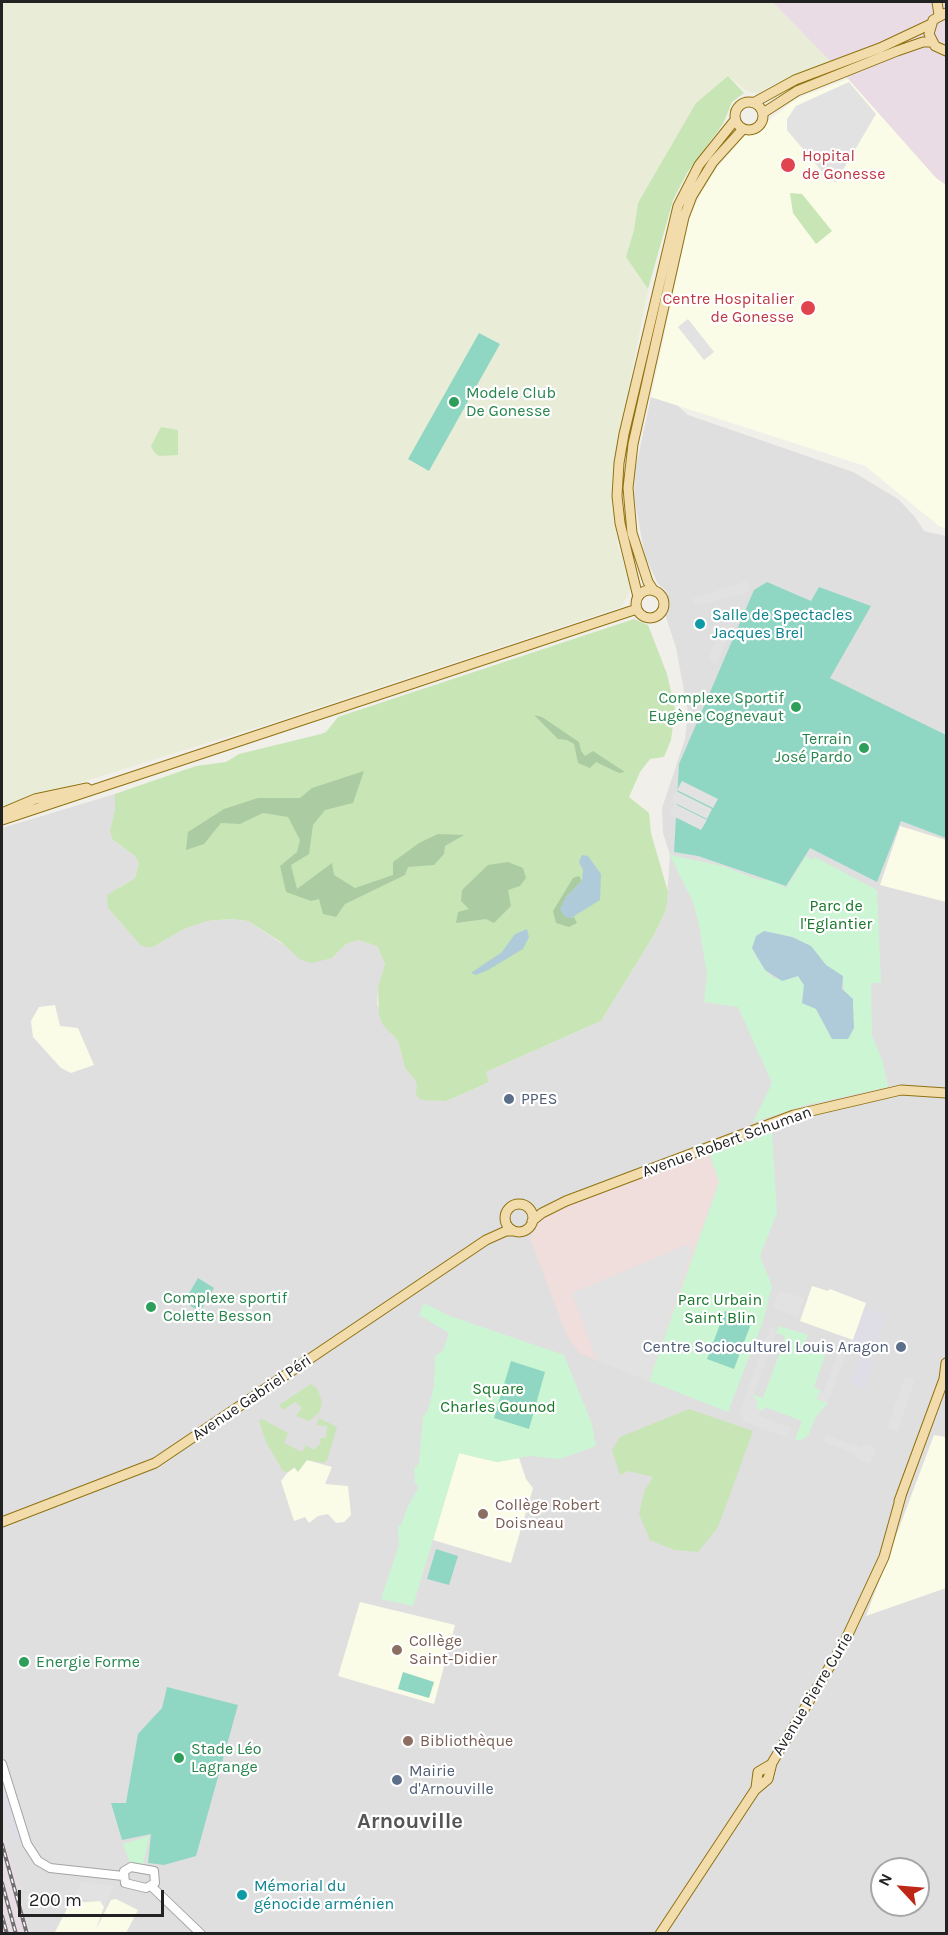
<!DOCTYPE html>
<meta charset="utf-8">
<style>
body{margin:0}
#map{position:relative;width:948px;height:1935px;overflow:hidden;background:#f1efe9;font-family:Karla,sans-serif}
canvas{display:block}
.frame{position:absolute;inset:0;border:3px solid #222;pointer-events:none}
.north{position:absolute;left:870px;top:1857px;width:60px;height:60px;box-sizing:border-box;background:#fff;border:2px solid #a7a7a7;border-radius:50%;rotate:296deg;font-size:16px;font-weight:700;line-height:24px;text-align:center;color:#222}
.north::after{content:'';display:block;margin:auto;width:21px;height:27px;background:#be2715;clip-path:polygon(50% 0,100% 100%,50% 72%,0 100%)}
.scale{position:absolute;left:18px;top:1890px;width:146px;height:27px;box-sizing:border-box;border:3px solid #222;border-top:0;padding-left:8px;font-size:18px;line-height:21px;white-space:nowrap;color:#222;-webkit-text-stroke:4px #fff;paint-order:stroke}
</style>
<div id="map">
<canvas width="948" height="1935"></canvas>
<div class="frame"></div>
<div class="north">N</div>
<div class="scale">200 m</div>
</div>
<script>
const context = document.querySelector('canvas').getContext('2d');
context.lineJoin = 'round';
function paint(path, color) { context.fillStyle = color; context.fill(path, 'evenodd'); }
const toPath = rows => new Path2D(rows.map(r => 'M' + r).join(''));
function strokePath(path, color, width, dash) { context.strokeStyle = color; context.lineWidth = width; context.lineCap = dash ? 'butt' : 'round'; context.setLineDash(dash || []); context.stroke(path); }
function drawText(font, color, halo, rows, align = 'center') {
  context.font = font + ' Karla,sans-serif'; context.lineWidth = 4.5; context.setLineDash([]); context.textBaseline = 'middle'; context.strokeStyle = halo; context.fillStyle = color; for (const [text, x, y, turn = 0] of rows) {
    context.save(); context.translate(x, y); context.rotate((+turn || 0) * Math.PI / 180); context.textAlign = isNaN(turn) ? turn : align; if (halo) context.strokeText(text, 0, 0); context.fillText(text, 0, 0); context.restore();
  }
}
const residential = toPath([
 [651,397,677,405,688,415,853,472,898,499,915,517,924,531,946,536,946,1933,30,1933,2,1831,2,828,115,794,115,810,110,830,112,839,135,856,139,863,135,878,118,888,108,908,140,945,153,947,184,929,207,921,231,919,248,921,290,949,332,958,346,944,358,940,377,946,385,964,378,987,377,1004,391,1034,398,1041,405,1068,431,1100,446,1101,465,1093,489,1082,486,1072,601,1021,654,935,666,910,670,855,663,833,662,808,685,739,688,712,676,648,665,614,670,604,665,590,658,584,645,556,634,497,635,471],
 [882,1869,918,1869,918,1905,882,1905]
]);
const commercial = toPath([
 [708,1151,719,1182,649,1381,579,1353,567,1336,530,1238,542,1216]
]);
const industrial = toPath([
 [772,2,946,2,946,185,936,178,848,79],
 [2,1831,13,1867,30,1933,2,1933]
]);
const education = toPath([
 [848,79,936,178,946,185,946,529,939,526,865,466,651,397,689,219,707,180,745,135,758,129,796,99],
 [900,826,946,840,946,902,880,885],
 [55,1005,60,1026,78,1028,94,1065,71,1073,61,1068,33,1037,31,1021,39,1007],
 [812,1286,828,1291,830,1289,866,1303,853,1340,800,1321],
 [934,1435,946,1437,946,1588,866,1616],
 [459,1453,497,1462,519,1458,526,1479,533,1488,511,1563,433,1540],
 [307,1460,332,1467,325,1484,348,1486,351,1515,344,1522,336,1523,328,1514,318,1516,309,1523,305,1517,294,1521,281,1481,288,1472],
 [360,1602,455,1625,434,1704,338,1676],
 [116,1899,138,1910,126,1933,54,1934,70,1903,101,1901,104,1907,96,1929,111,1900]
]);
const farmland = toPath([
 [2,2,772,2,832,63,770,86,758,94,747,91,728,76,638,203,634,230,626,257,648,289,616,453,615,522,618,545,631,589,621,607,271,723,2,807]
]);
const grass = toPath([
 [728,76,744,93,732,102,723,124,687,173,673,200,648,289,626,257,634,230,638,203,696,103],
 [790,193,802,194,832,231,816,244,793,213],
 [161,427,178,430,178,455,159,456,154,452,151,446],
 [634,619,648,625,667,674,675,709,671,740,664,757,650,759,640,772,629,797,649,813,651,833,668,892,666,910,654,935,601,1021,486,1072,489,1082,465,1093,446,1101,421,1100,416,1095,417,1085,415,1080,405,1068,398,1041,383,1025,379,1015,378,987,385,964,377,946,358,940,346,944,332,958,312,963,301,960,281,942,248,921,231,919,207,921,184,929,153,947,146,947,140,945,108,908,107,895,135,878,139,863,135,856,112,839,110,830,115,810,115,794,196,766,226,762,239,754,321,734,326,732,338,717],
 [311,1384,318,1390,322,1402,320,1411,314,1417,308,1421,296,1416,302,1408,295,1402,283,1410,279,1405],
 [689,1409,753,1431,718,1527,698,1552,674,1550,650,1540,639,1514,644,1492,653,1477,628,1471,620,1475,612,1450,620,1437],
 [319,1418,337,1427,327,1460,324,1463,307,1460,298,1472,294,1467,288,1472,283,1471,266,1442,259,1421,262,1419,288,1433,284,1443,302,1452,306,1445,314,1450,321,1443,319,1439,326,1437,327,1426,317,1425]
]);
const forest = toPath([
 [534,715,542,717,579,742,581,751,585,756,593,751,625,772,619,773,596,762,590,768,578,763,574,744,567,740,558,739],
 [364,771,353,803,325,810,313,825,309,854,291,865,297,889,332,863,334,875,355,888,393,875,393,862,419,843,438,834,464,835,445,846,444,854,434,865,408,867,405,875,345,904,336,917,323,914,319,899,311,901,286,892,280,866,297,852,300,840,288,817,263,813,240,824,221,823,204,844,186,850,188,832,224,809,258,798,300,798,312,788],
 [508,862,523,868,526,878,520,886,508,890,511,906,494,923,486,919,456,923,458,912,469,909,461,901,462,890,488,865],
 [579,876,582,881,566,897,571,918,574,917,577,923,569,927,556,923,553,911,573,878]
]);
const park = toPath([
 [670,855,723,866,756,879,773,881,786,888,806,856,813,860,815,857,877,890,881,983,871,983,872,1036,883,1062,888,1087,806,1105,753,1122,772,1083,738,1007,704,1002,707,975,699,924,693,902],
 [764,931,792,937,811,946,826,965,843,979,848,1039,832,1039,816,1009,802,1003,804,985,798,976,786,980,774,978,765,970,754,953],
 [772,1132,777,1213,760,1256,772,1286,763,1321,728,1412,649,1381,719,1182,710,1155],
 [424,1303,450,1316,564,1355,592,1424,596,1446,560,1459,530,1456,497,1462,459,1453,413,1606,381,1599,399,1545,398,1526,401,1525,408,1506,419,1487,415,1483,414,1469,419,1463,423,1417,428,1410,434,1386,435,1356,443,1350,449,1333,419,1315],
 [779,1326,808,1335,805,1343,827,1350,814,1387,822,1391,817,1399,828,1403,815,1418,808,1436,799,1441,795,1439,802,1421,765,1407,763,1411,755,1408,753,1398,754,1395,763,1398,784,1341,785,1336,776,1333],
 [149,1836,143,1865,131,1865,123,1844]
]);
const pitch = toPath([
 [479,333,500,344,429,471,408,459],
 [767,582,811,601,819,587,871,606,830,678,946,735,946,838,901,821,877,882,810,848,786,886,698,856,674,852,679,764,754,590],
 [198,1278,214,1288,200,1312,184,1302],
 [725,1311,752,1321,734,1369,707,1359],
 [511,1361,545,1372,529,1429,494,1418],
 [436,1549,458,1556,449,1585,427,1579],
 [403,1672,434,1682,429,1698,398,1689],
 [167,1687,238,1705,196,1856,164,1865,148,1863,151,1834,122,1840,111,1803,126,1803,138,1734,162,1708]
]);
const parking = toPath([
 [849,82,876,114,836,182,830,181,787,130,787,119,796,106],
 [688,319,714,352,704,360,678,327],
 [747,581,750,592,694,606,692,599],
 [723,626,732,630,716,665,709,657],
 [682,781,718,799,713,808,677,790],
 [676,791,712,809,707,819,671,801],
 [675,804,707,820,701,830,669,814],
 [689,1244,692,1252,649,1381,597,1361,572,1293],
 [779,1290,804,1298,798,1317,773,1308],
 [770,1327,777,1330,753,1398,758,1400,756,1408,761,1410,759,1416,791,1428,787,1437,742,1421,743,1416,739,1414],
 [839,1349,847,1352,828,1403,817,1399,819,1392,823,1393],
 [905,1376,915,1379,898,1432,887,1428],
 [826,1435,862,1448,864,1444,876,1448,870,1464,854,1458,856,1454,823,1442],
 [82,1882,115,1886,104,1907,100,1901,73,1898]
]);
const plaza = toPath([
 [865,1308,887,1315,875,1348,853,1340],
 [860,1356,875,1361,865,1390,850,1384],
 [2,1778,12,1818,22,1839,17,1844,13,1842,2,1809]
]);
const water = toPath([
 [582,855,588,856,601,874,600,900,571,918,565,917,560,909,566,897,582,881,583,870,579,862],
 [527,929,529,937,523,949,488,970,476,975,471,973,502,952,515,934],
 [764,931,792,937,811,946,826,965,843,976,842,989,853,999,853,1004,854,1028,848,1039,832,1039,816,1009,802,1003,804,985,798,976,782,981,765,970,752,948,756,936]
]);
const minor = toPath([
 [2,1764,27,1844,38,1861,50,1868,123,1876],
 [131,1867,154,1871,155,1883,146,1888,125,1883,124,1871,131,1867],
 [151,1886,201,1934]
]);
const major = toPath([
 [937,2,939,15],
 [946,13,933,20,929,34,935,46,946,51],
 '735 116a14 14 0 1 1 28 0a14 14 0 1 1-28 0Z',
 [755,102,795,80,880,48,931,24],
 [763,113,797,91,897,51,923,42,932,42],
 '636 604a14 14 0 1 1 28 0a14 14 0 1 1-28 0Z',
 [654,591,648,582,632,533,628,488,633,444,684,217,692,196,713,162,743,129],
 [638,597,620,523,617,496,619,463,624,434,678,206,699,165,735,120],
 [2,813,35,799,87,788],
 [2,820,637,609],
 '505 1218a14 14 0 1 1 28 0a14 14 0 1 1-28 0Z',
 [532,1221,542,1213,566,1201,794,1115,901,1090,946,1093],
 [899,1501,944,1379,946,1363],
 [2,1522,155,1463,486,1240,506,1231,514,1231],
 [756,1788,758,1772,770,1765],
 [660,1934,755,1790,768,1779,772,1763,845,1641,884,1557,901,1496]
]);
const rail = toPath([
 [2,1844,27,1934],
 [2,1883,16,1934],
 [2,1916,7,1934]
]);
const markers = [
 [788,165,8,"#e0444e"],
 [808,308,8,"#e0444e"],
 [454,402,6,"#2e9e5b"],
 [700,624,6,"#0f9aa8"],
 [796,707,6,"#2e9e5b"],
 [864,748,6,"#2e9e5b"],
 [509,1099,6,"#5c6f8a"],
 [151,1307,6,"#2e9e5b"],
 [901,1347,6,"#5c6f8a"],
 [483,1514,6,"#8d6e63"],
 [397,1650,6,"#8d6e63"],
 [24,1662,6,"#2e9e5b"],
 [408,1741,6,"#8d6e63"],
 [179,1758,6,"#2e9e5b"],
 [397,1780,6,"#5c6f8a"],
 [242,1895,6,"#0f9aa8"]
];
const healthNames = [
 ["Hopital",802,156],
 ["de Gonesse",802,174],
 ["Centre Hospitalier",794,299,"right"],
 ["de Gonesse",794,317,"right"]
];
const leisureNames = [
 ["Modele Club",466,393],
 ["De Gonesse",466,411],
 ["Complexe Sportif",784,698,"right"],
 ["Eugène Cognevaut",784,716,"right"],
 ["Terrain",852,739,"right"],
 ["José Pardo",852,757,"right"],
 ["Complexe sportif",163,1298],
 ["Colette Besson",163,1316],
 ["Energie Forme",36,1662],
 ["Stade Léo",191,1749],
 ["Lagrange",191,1767]
];
const cultureNames = [
 ["Salle de Spectacles",712,615],
 ["Jacques Brel",712,633],
 ["Mémorial du",254,1886],
 ["génocide arménien",254,1904]
];
const parkNames = [
 ["Parc de",836,906],
 ["l'Eglantier",836,924],
 ["Parc Urbain",720,1300],
 ["Saint Blin",720,1318],
 ["Square",498,1389],
 ["Charles Gounod",498,1407]
];
const serviceNames = [
 ["PPES",521,1099],
 ["Centre Socioculturel Louis Aragon",889,1347,"right"],
 ["Mairie",409,1771],
 ["d'Arnouville",409,1789]
];
const streetNames = [
 ["Avenue Robert Schuman",727,1142,-20],
 ["Avenue Gabriel Péri",252,1398,-34],
 ["Avenue Pierre Curie",813,1694,-59]
];
const educationNames = [
 ["Collège Robert",495,1505],
 ["Doisneau",495,1523],
 ["Collège",409,1641],
 ["Saint-Didier",409,1659],
 ["Bibliothèque",420,1741]
];
const districtNames = [
 ["Arnouville",410,1822]
];
paint(residential, '#e0dfdf');
paint(commercial, '#efdedb');
paint(industrial, '#e9dce5');
paint(education, '#fafce7');
paint(farmland, '#e9edd7');
paint(grass, '#c8e5b5');
paint(forest, '#abcca3');
paint(park, '#ccf5d4');
paint(pitch, '#90d7c3');
paint(parking, '#e2e2e2');
paint(plaza, '#dfdee7');
paint(water, '#afcbd9');
strokePath(minor, '#a3a3a3', 10);
strokePath(major, '#8f7210', 11);
strokePath(minor, '#fff', 8);
strokePath(major, '#f3dcac', 9);
strokePath(rail, '#707070', 4);
strokePath(rail, '#fff', 1.5, [4.5]);
for (const [x, y, r, color] of markers) { const dot = new Path2D(); dot.arc(x, y, r, 0, 2 * Math.PI); context.fillStyle = color; context.fill(dot); strokePath(dot, '#fff', 2); }
drawText('16px', '#be3a42', '#fff', healthNames, 'left');
drawText('16px', '#27864d', '#fff', leisureNames, 'left');
drawText('16px', '#0d838f', '#fff', cultureNames, 'left');
drawText('16px', '#18772a', '#fff', parkNames);
drawText('16px', '#4e5e75', '#fff', serviceNames, 'left');
drawText('16px', '#222', '#fff', streetNames);
drawText('16px', '#785e54', '#fff', educationNames, 'left');
drawText('bold 22px', '#555', '#fff', districtNames);
</script>
